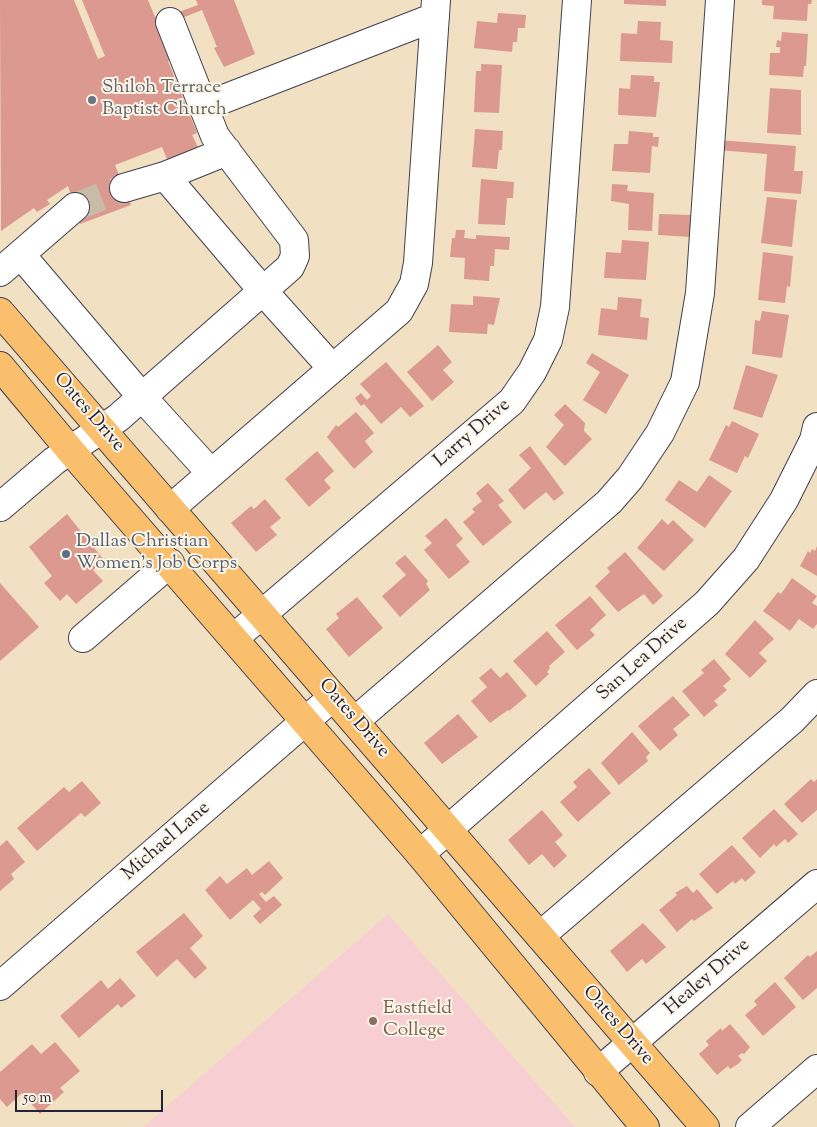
<!DOCTYPE html>
<style>
body{margin:0}
#map{position:relative;width:817px;height:1127px;overflow:hidden;background:#f1e1c2;font-family:"Sorts Mill Goudy",serif}
canvas{display:block}
.scale{position:absolute;left:15px;top:1090px;width:148px;height:22px;box-sizing:border-box;border:2px solid #22223b;border-top:0;padding-left:6px;font-size:15px;line-height:18px;white-space:nowrap;color:#22223b;-webkit-text-stroke:4px #fcf5e5;paint-order:stroke}
</style>
<div id="map">
<canvas width="817" height="1127"></canvas>
<div class="scale">50 m</div>
</div>
<script>
const context = document.querySelector('canvas').getContext('2d');
context.lineJoin = 'round';
function paint(path, color) { context.fillStyle = color; context.fill(path, 'evenodd'); }
const toPath = rows => new Path2D(rows.map(r => 'M' + r).join(''));
function strokePath(path, color, width, dash) { context.strokeStyle = color; context.lineWidth = width; context.lineCap = dash ? 'butt' : 'round'; context.setLineDash(dash || []); context.stroke(path); }
function drawText(font, color, halo, rows, align = 'center') {
  context.font = font + ' "Sorts Mill Goudy",serif'; context.lineWidth = 4; context.setLineDash([]); context.textBaseline = 'middle'; context.strokeStyle = halo; context.fillStyle = color; for (const [text, x, y, turn = 0] of rows) {
    context.save(); context.translate(x, y); context.rotate((+turn || 0) * Math.PI / 180); context.textAlign = isNaN(turn) ? turn : align; if (halo) context.strokeText(text, 0, 0); context.fillText(text, 0, 0); context.restore();
  }
}
const built = toPath([
 [388,914,575,1127,143,1127]
]);
const building = toPath([
 [0,0,74,0,98,59,105,56,82,0,148,0,155,17,172,10,173,14,198,5,196,0,234,0,255,54,224,67,214,48,217,47,202,10,162,26,175,58,168,61,197,133,192,135,199,149,168,161,162,147,115,165,131,205,80,224,68,186,47,200,50,204,37,212,34,208,1,231],
 [624,0,666,0,666,6,624,4],
 [762,0,812,0,811,4,808,4,807,21,773,19,774,6,762,5],
 [498,13,526,15,525,28,518,28,517,42,513,42,512,52,474,48,477,21,497,23],
 [638,21,661,22,660,40,673,41,672,63,620,61,621,33,637,34],
 [782,32,808,34,806,66,804,66,803,77,769,75,770,53,780,53,780,47,776,47,777,40,781,41],
 [481,64,502,65,499,113,474,112,476,71,481,71],
 [631,75,654,76,654,82,660,82,656,117,618,115,619,88,630,89],
 [770,88,801,90,801,135,767,133],
 [475,129,503,131,502,150,499,150,497,169,472,167],
 [629,131,653,133,653,137,659,137,658,147,652,146,650,173,612,171,614,144,628,144],
 [719,140,796,146,794,171,803,171,801,194,764,191,767,154,718,150],
 [481,179,514,182,513,198,507,198,505,225,478,224],
 [612,184,628,185,627,191,654,193,652,231,628,230,629,204,611,201],
 [767,197,797,200,792,247,761,243],
 [659,214,691,215,690,237,658,235],
 [456,230,465,230,464,238,476,239,476,235,510,237,509,250,495,249,494,266,490,266,489,281,464,279,465,258,450,257,452,238,455,238],
 [622,240,649,242,646,280,604,278,606,252,621,253],
 [763,252,793,256,790,287,787,286,785,303,758,300],
 [473,296,500,298,494,325,488,324,487,334,449,332,451,304,473,305],
 [618,297,642,299,640,317,649,318,647,340,598,335,601,308,617,310],
 [762,311,789,315,782,358,752,354,755,320,760,321],
 [438,345,452,362,443,370,454,382,432,401,407,372],
 [592,353,629,375,606,414,583,400,600,372,586,363],
 [386,362,424,406,410,417,401,407,381,424,364,404,361,406,355,398,361,393,367,400,371,396,360,384],
 [746,365,778,375,762,418,733,409],
 [565,404,585,423,584,431,592,439,565,466,546,447,564,425,554,415],
 [356,412,374,433,365,441,373,452,354,469,327,437,336,425,338,427],
 [732,421,759,434,748,458,745,456,737,473,709,460,726,425,729,427],
 [530,446,564,493,554,501,546,492,524,510,508,490,531,468,519,455],
 [317,451,334,471,324,480,331,488,309,507,285,479],
 [709,475,732,491,705,528,665,500,679,480,697,492],
 [488,483,504,501,498,505,512,522,483,546,463,522,475,512,472,509,482,501,476,493],
 [265,499,281,518,270,527,277,535,256,552,231,523,251,506,254,509],
 [67,514,104,560,93,570,103,581,76,604,67,594,60,601,44,583,52,576,29,547],
 [446,518,463,539,456,545,470,562,449,579,424,550,432,543,425,536],
 [662,519,668,525,673,520,694,540,664,571,637,548],
 [817,546,817,576,800,566,808,551,810,553,812,549,815,551],
 [625,552,663,596,653,605,644,594,618,612,595,586,610,572,607,568],
 [405,555,428,581,426,584,430,590,400,617,382,596,406,575,395,563],
 [792,578,817,596,812,603,817,606,817,624,813,629,799,619,790,631,763,611,778,592,781,594],
 [0,583,39,627,0,661],
 [590,596,606,615,590,630,595,635,577,650,555,625],
 [357,597,383,628,349,657,326,629,339,618,336,614],
 [755,620,774,639,759,653,767,661,750,678,725,654],
 [547,631,565,652,549,666,550,668,547,672,549,674,536,686,513,661],
 [714,659,731,679,723,686,727,690,714,701,718,705,704,717,682,691,704,673,701,670],
 [491,668,500,678,507,672,527,696,509,711,508,710,490,723,471,701,487,687,479,678],
 [673,696,690,715,673,729,678,735,660,751,638,726],
 [458,714,478,737,442,764,424,743],
 [632,732,650,753,646,757,648,761,619,785,601,763],
 [589,768,611,793,578,822,560,802,577,787,573,782],
 [811,779,814,782,817,779,817,810,802,823,784,804],
 [82,781,101,803,85,817,81,813,37,851,17,828,64,787,69,792],
 [774,809,798,834,788,843,785,839,776,847,774,844,760,858,742,838],
 [542,810,563,835,555,842,567,856,554,868,542,854,529,865,508,840],
 [7,840,25,862,11,874,14,879,0,891,0,846],
 [732,845,756,872,745,882,742,878,735,884,733,881,717,894,699,874],
 [269,861,283,878,265,895,262,892,259,894,266,902,274,896,282,905,260,924,253,916,261,909,253,900,230,920,205,890,220,876,227,884,247,868,252,875],
 [687,886,693,893,697,889,713,908,694,921,692,919,677,932,659,910,677,895,675,893],
 [184,913,203,936,190,948,207,968,195,979,177,959,157,977,136,952],
 [643,923,666,947,646,964,642,959,627,972,610,951],
 [817,951,817,988,803,1000,784,978,808,955,810,957],
 [120,978,136,996,121,1008,118,1004,79,1038,60,1016,101,980,108,989],
 [775,982,796,1007,763,1036,745,1015,757,1005,754,1001],
 [730,1024,750,1047,744,1054,742,1053,738,1056,742,1060,738,1064,730,1069,728,1066,717,1075,699,1054,709,1045,706,1041,721,1028,722,1031],
 [55,1042,80,1071,60,1088,64,1092,40,1114,22,1093,7,1107,0,1099,0,1072,32,1044,41,1054]
]);
const minorTunnel = toPath([
 [75,207,124,188]
]);
const minor = toPath([
 [203,107,435,17],
 [165,176,263,291,332,368],
 [124,188,165,176,227,151],
 [21,255,142,397,210,472],
 [0,272,75,207],
 [0,507,54,461,118,418,290,267,295,256,294,240,215,136,170,22],
 [170,509,399,311,414,284,418,263,436,0],
 [83,638,170,563],
 [234,638,512,401,532,372,548,340,555,307,577,0],
 [355,721,609,502,630,478,660,433,685,382,700,293,720,0],
 [420,854,707,603,746,559,784,500,814,440,817,427],
 [540,936,792,720,817,694],
 [0,986,333,697],
 [598,1072,817,884],
 [750,1127,817,1069]
]);
const major = toPath([
 [0,312,705,1127],
 [0,366,70,450,420,854,645,1127]
]);
const markers = [
 [92,100,5,"#6b7280"],
 [66,554,5,"#5c6f8a"],
 [373,1021,5,"#8d6e63"]
];
const worshipNames = [
 ["Shiloh Terrace",102,89],
 ["Baptist Church",102,111]
];
const streetNames = [
 ["Oates Drive",88,413,49],
 ["Larry Drive",473,434,-41],
 ["San Lea Drive",643,660,-42],
 ["Oates Drive",353,719,49],
 ["Michael Lane",167,842,-41],
 ["Healey Drive",708,978,-41],
 ["Oates Drive",617,1026,49]
];
const serviceNames = [
 ["Dallas Christian",76,543],
 ["Women's Job Corps",76,565]
];
const educationNames = [
 ["Eastfield",383,1010],
 ["College",383,1032]
];
paint(built, '#f7cfd2');
paint(building, '#dc9990');
strokePath(minorTunnel, '#c8bba7', 28, [28, 14]);
strokePath(minor, '#413f4f', 30);
strokePath(major, '#413f4f', 30);
strokePath(minor, '#fff', 28);
strokePath(major, '#f9bf6d', 28);
for (const [x, y, r, color] of markers) { const dot = new Path2D(); dot.arc(x, y, r, 0, 2 * Math.PI); context.fillStyle = color; context.fill(dot); strokePath(dot, '#fcf5e5', 2); }
drawText('19px', '#5b616d', '#fcf5e5', worshipNames, 'left');
drawText('19px', '#22223b', '#fcf5e5', streetNames);
drawText('19px', '#4e5e75', '#fcf5e5', serviceNames, 'left');
drawText('19px', '#785e54', '#fcf5e5', educationNames, 'left');
</script>
